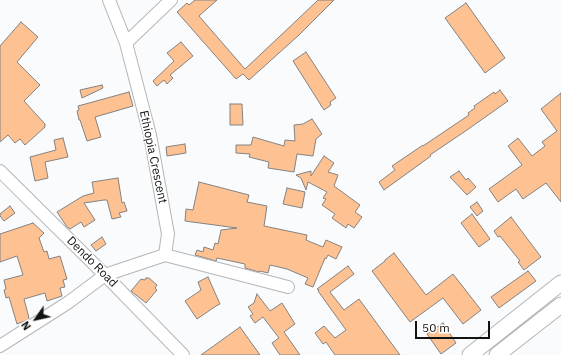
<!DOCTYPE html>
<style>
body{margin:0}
#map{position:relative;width:561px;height:355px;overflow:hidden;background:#fafbfd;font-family:"IBM Plex Sans",sans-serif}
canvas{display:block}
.north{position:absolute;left:16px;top:299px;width:40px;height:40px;-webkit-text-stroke:3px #fff;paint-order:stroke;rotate:236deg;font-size:11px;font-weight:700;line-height:16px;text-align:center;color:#121313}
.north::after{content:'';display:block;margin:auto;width:14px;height:18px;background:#121313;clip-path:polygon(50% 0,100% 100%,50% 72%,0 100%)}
.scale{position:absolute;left:415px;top:321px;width:75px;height:18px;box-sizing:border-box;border:2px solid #121313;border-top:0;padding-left:5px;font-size:12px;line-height:14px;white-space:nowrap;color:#121313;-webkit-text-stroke:3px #fff;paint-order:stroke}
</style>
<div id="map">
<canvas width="561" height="355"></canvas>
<div class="north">N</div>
<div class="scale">50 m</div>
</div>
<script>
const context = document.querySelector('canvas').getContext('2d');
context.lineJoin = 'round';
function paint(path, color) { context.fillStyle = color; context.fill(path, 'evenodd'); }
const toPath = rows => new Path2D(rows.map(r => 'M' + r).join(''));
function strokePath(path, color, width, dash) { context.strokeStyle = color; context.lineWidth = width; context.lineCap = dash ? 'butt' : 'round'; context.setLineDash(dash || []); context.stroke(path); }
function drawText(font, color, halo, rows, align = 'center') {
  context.font = font + ' "IBM Plex Sans",sans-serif'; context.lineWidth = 3; context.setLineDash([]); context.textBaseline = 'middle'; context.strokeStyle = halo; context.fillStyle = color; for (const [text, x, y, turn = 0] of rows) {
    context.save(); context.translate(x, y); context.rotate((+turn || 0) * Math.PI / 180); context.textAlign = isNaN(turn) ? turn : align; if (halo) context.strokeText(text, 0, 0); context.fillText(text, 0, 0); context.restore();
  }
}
const building = toPath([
 [195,0,217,0,199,16,245,69,296,21,318,0,334,0,299,35,249,80,243,74,236,79,177,12,187,3,189,5,195,0],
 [466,3,505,58,485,73,445,18,466,3],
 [21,22,38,37,17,62,40,85,24,101,45,124,45,127,25,145,20,139,15,143,8,135,0,142,0,46,21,22],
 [181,42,193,56,170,75,173,78,167,84,164,80,157,86,153,81,174,61,167,53,181,42],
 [306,52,336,98,330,102,331,105,324,110,293,61,306,52],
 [102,85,103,88,82,98,80,90,102,85],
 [500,90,508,101,467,130,430,155,431,156,384,190,379,182,395,170,392,166,423,145,423,146,469,115,468,113,475,108,474,106,494,92,495,94,500,90],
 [129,92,133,106,95,117,101,137,87,141,80,120,79,120,77,111,79,110,78,106,129,92],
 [561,93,561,202,546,183,523,199,516,189,498,202,489,189,522,165,508,146,518,138,532,156,545,146,542,142,557,131,541,109,561,93],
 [230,104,242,104,243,125,230,125,230,104],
 [312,119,322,134,316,139,313,156,297,154,294,172,268,168,269,162,249,157,250,154,236,153,236,145,251,145,253,137,284,146,285,140,295,141,294,125,303,124,312,119],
 [63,138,68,157,45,162,48,178,35,181,30,157,56,150,54,140,63,138],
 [185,144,186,153,167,156,166,147,185,144],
 [324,156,334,163,328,172,338,175,334,186,360,205,355,212,362,217,354,228,348,224,346,228,332,218,335,214,322,205,326,199,323,198,327,192,308,182,306,190,301,178,296,175,311,171,311,176,324,156],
 [459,171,466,180,468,178,476,187,467,195,450,177,459,171],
 [118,178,122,203,124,202,127,211,119,213,121,217,112,219,107,200,104,200,84,203,95,220,84,227,81,222,70,229,67,227,57,212,83,196,94,193,92,182,118,178],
 [199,182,249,195,247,202,267,206,264,226,307,235,306,240,323,247,326,240,342,247,336,259,328,255,326,259,325,258,313,287,305,284,308,278,287,269,270,265,268,273,260,271,259,272,245,268,245,264,217,258,216,261,195,255,197,250,203,252,204,247,213,250,215,243,218,244,221,230,237,228,185,221,186,209,193,210,199,182],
 [287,188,305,192,302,208,283,204,287,188],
 [477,202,483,211,477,216,470,207,477,202],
 [10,206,15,213,4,221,0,216,0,214,10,206],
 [472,214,490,239,479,247,461,223,472,214],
 [511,217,541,257,524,270,518,262,520,261,500,236,498,237,494,231,511,217],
 [33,223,44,233,39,238,44,252,47,251,49,259,60,256,67,279,63,280,65,287,60,288,62,296,47,301,45,293,24,299,29,318,25,321,17,324,9,297,6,298,4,290,6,289,4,280,23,275,17,256,0,262,0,234,33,223],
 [102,237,106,244,96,251,91,245,102,237],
 [394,253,426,295,453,274,481,310,463,324,443,298,410,322,372,271,385,261,385,260,394,253],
 [348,266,354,274,330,292,344,310,359,299,400,355,335,355,326,342,323,344,315,333,324,326,335,338,346,330,318,291,319,290,317,289,348,266],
 [528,271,536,281,499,308,491,297,528,271],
 [208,277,220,304,216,306,197,319,185,301,201,290,198,282,208,277],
 [146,278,149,278,157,285,155,288,157,290,146,303,131,291,141,279,145,280,146,278],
 [257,294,270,311,282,303,295,324,284,332,300,355,280,355,272,343,279,338,263,317,255,323,250,316,253,314,248,307,254,303,257,294],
 [443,323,456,343,441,354,427,334,443,323],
 [240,327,260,355,201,355,240,327]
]);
const minor = toPath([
 [126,43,171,0],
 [0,171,105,275,183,355],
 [165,255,288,287],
 [0,346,69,302,105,275,165,255,168,234,150,135,126,43,109,0]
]);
const major = toPath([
 [470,355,561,283],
 [497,355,561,305]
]);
const streetNames = [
 ["Ethiopia Crescent",153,157,78],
 ["Dendo Road",92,262,45]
];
paint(building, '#fdc192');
strokePath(building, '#848281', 1);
strokePath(minor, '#b5b6b8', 14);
strokePath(major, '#b5b6b8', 17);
strokePath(minor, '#fff', 12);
strokePath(major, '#fff', 15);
drawText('12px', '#121313', '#fff', streetNames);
</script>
